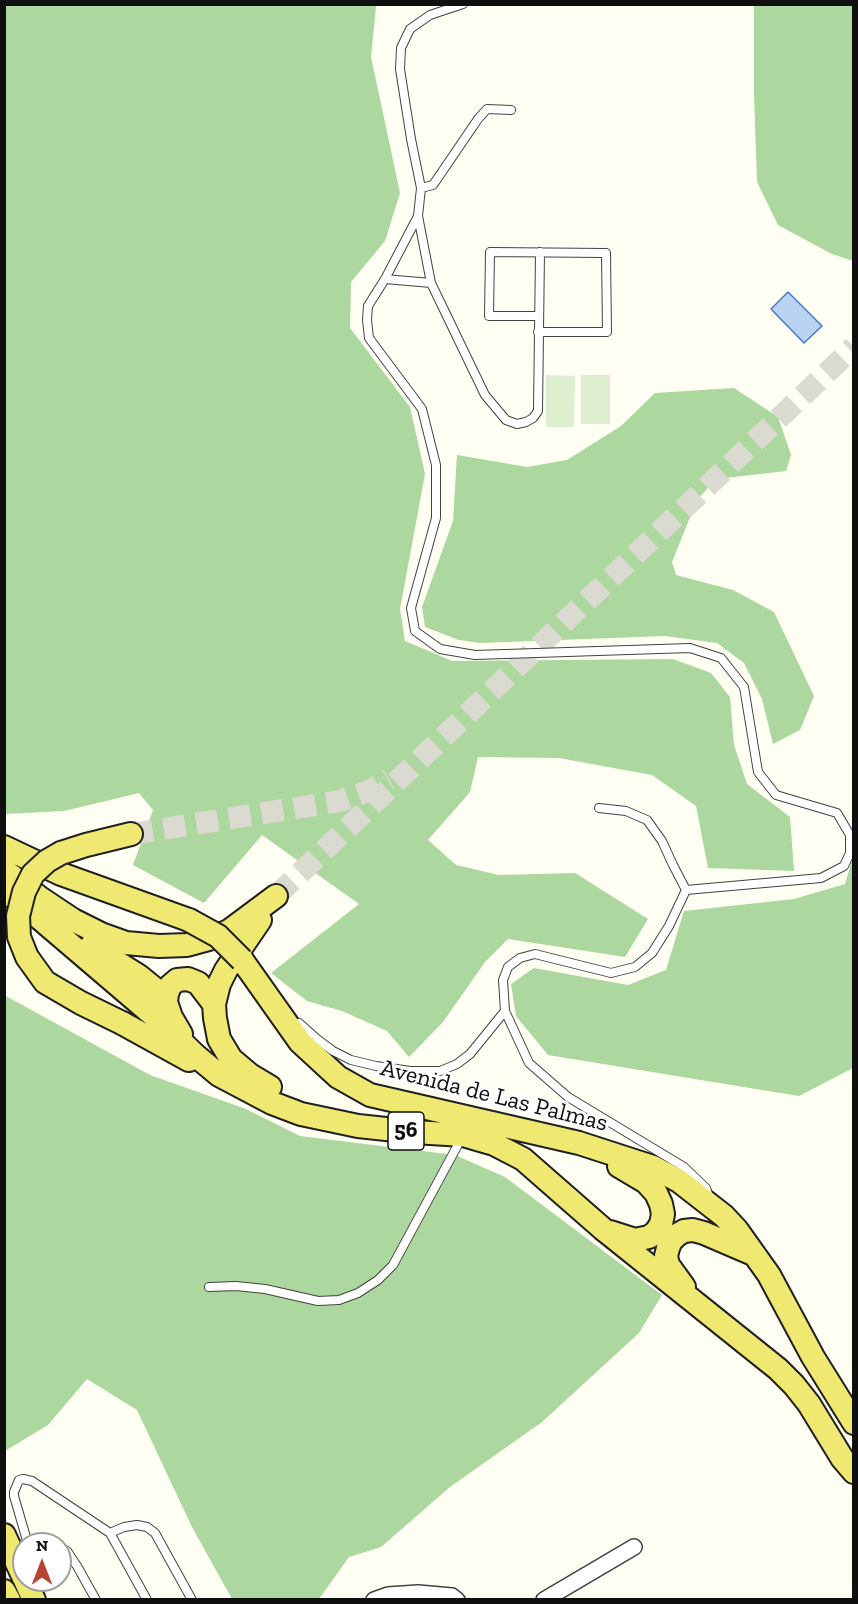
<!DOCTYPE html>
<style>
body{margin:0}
#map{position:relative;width:858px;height:1604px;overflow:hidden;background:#fefef2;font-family:"Zilla Slab",serif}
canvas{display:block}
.frame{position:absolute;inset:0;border:6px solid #0f0f0f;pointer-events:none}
.north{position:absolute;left:12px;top:1532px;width:60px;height:60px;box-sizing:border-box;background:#fff;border:2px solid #9f9f9f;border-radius:50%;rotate:0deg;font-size:16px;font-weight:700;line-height:24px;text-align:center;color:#0f0f0f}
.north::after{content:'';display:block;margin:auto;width:21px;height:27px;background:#b74330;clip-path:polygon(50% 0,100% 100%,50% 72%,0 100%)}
</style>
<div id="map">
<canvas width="858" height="1604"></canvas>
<div class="frame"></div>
<div class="north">N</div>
</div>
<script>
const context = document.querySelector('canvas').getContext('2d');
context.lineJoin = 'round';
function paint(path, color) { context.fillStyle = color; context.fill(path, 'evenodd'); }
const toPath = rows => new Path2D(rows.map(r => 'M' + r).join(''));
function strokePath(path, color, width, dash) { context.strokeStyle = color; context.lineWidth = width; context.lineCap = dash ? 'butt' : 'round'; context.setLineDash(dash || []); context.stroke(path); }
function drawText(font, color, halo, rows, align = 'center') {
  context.font = font + ' "Zilla Slab",serif'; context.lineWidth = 6; context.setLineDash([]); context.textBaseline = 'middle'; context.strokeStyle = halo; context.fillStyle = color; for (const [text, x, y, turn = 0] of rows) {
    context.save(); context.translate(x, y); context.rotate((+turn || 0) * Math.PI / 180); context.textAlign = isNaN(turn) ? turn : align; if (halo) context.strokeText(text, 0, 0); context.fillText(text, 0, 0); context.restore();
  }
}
const forest = toPath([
 [4,5,379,5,376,6,371,57,400,193,385,241,351,282,350,328,410,407,425,474,400,609,405,641,452,661,673,659,711,673,730,697,734,745,747,784,790,817,794,871,708,868,696,806,652,775,559,758,478,757,470,792,428,840,456,865,499,875,575,873,648,919,625,957,508,939,485,962,443,1022,409,1057,387,1031,342,1011,307,1001,271,973,359,904,262,835,204,903,133,865,153,810,139,793,64,811,5,814],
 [754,5,853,5,853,261,832,254,778,225,757,182,754,94],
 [734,388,778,417,791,455,786,471,716,479,697,500,672,562,676,575,733,590,774,612,814,696,800,730,773,744,762,699,744,663,717,643,665,636,480,643,459,640,425,627,422,607,453,521,457,455,527,467,567,460,621,426,655,393],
 [853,857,853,1068,799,1096,548,1055,516,1016,511,984,534,968,628,985,666,970,684,911,794,899,845,884],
 [4,995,150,1075,246,1109,300,1136,455,1155,505,1177,662,1295,639,1333,542,1422,450,1487,381,1547,349,1557,319,1599,232,1599,192,1527,137,1410,87,1379,48,1425,5,1451]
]);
const pitch = toPath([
 [546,375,575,376,574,427,546,427],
 [581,375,610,375,610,424,581,424]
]);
const water = toPath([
 [788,292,822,326,804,343,771,309,788,292]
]);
const primaryTunnel = toPath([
 [131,834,340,801,371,790,389,779],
 [276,896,854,347]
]);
const lane = toPath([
 [463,4,430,15,410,29,401,48,400,69,411,139,421,188,418,216,385,279,368,306,367,320,369,338,422,409,436,465,436,518,411,608,415,631,440,649,475,655,690,648,721,658,744,687,758,772,776,795,837,813,850,835,850,853,844,866,821,878,686,890,669,926,652,953,635,967,611,973,535,954,520,958,508,967,503,980,505,1011,529,1063,568,1097,684,1167,706,1188,708,1194],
 [421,188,433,185,478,119,487,109,511,110],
 [385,279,431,283,418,216],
 [431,283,485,395,506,420,517,424,526,422,533,418,538,411,540,252],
 [538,332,607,332,606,253,490,252,489,316,539,316],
 [599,808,626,811,647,820,662,841,673,865,686,890],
 [299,1023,317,1039,333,1051,351,1060,376,1066,410,1071,440,1071,457,1064,470,1054,505,1011],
 [209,1287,236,1286,265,1289,318,1301,339,1300,358,1293,378,1280,393,1265,461,1139],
 [110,1533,124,1527,137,1525,147,1527,155,1533,192,1600],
 [28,1544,14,1496,14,1492,19,1480,23,1479,32,1481,110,1533,147,1600],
 [60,1548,67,1551,77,1566,96,1600]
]);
const street = toPath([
 [374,1600,388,1595,418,1593,452,1596,457,1600],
 [544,1600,634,1547]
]);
const primary = toPath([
 [4,847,61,874,189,920],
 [61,853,86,845,131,834],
 [4,870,40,898,73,920,101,934,126,943,159,946,187,945,209,939,229,931,276,896],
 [4,890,37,916,160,1021,195,1055,219,1075,272,1103,301,1114,358,1126,414,1132,463,1135,494,1144,523,1159,603,1229,778,1369,794,1385,809,1404,842,1458,854,1472],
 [260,920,226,970,219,984,214,1004,215,1018,219,1039,231,1059,250,1075,270,1087],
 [91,946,139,976,155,989,166,1002],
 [242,960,300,1042,338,1077,370,1095,579,1143,653,1167,679,1181,724,1216,737,1230,769,1275,813,1357,854,1423],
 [122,1023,189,1060],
 [181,1034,171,1017,166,1002,167,994,170,986,177,980,188,979,198,983,214,1004],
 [610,1232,635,1240,649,1237,656,1232,661,1224,663,1214,661,1204,656,1193,646,1182,619,1166],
 [684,1287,668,1265,666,1256,668,1248,671,1241,677,1235,684,1231,693,1230,704,1233,753,1254],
 [4,1535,24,1578],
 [25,1580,34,1600],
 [4,1591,9,1600]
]);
const primaryBridge = toPath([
 [61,853,47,861,33,874,24,892,18,916,19,937,27,957,45,982,81,1003,122,1023],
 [189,920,218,936,242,960]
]);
const shields = [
 [406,1131,36]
];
const shieldNames = [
 ["56",406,1131]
];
const streetNames = [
 ["Avenida de Las Palmas",494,1096,14]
];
paint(forest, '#acd79e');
paint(pitch, '#deefcf');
paint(water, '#bad3f2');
strokePath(water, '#467ac5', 1.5);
strokePath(primaryTunnel, '#dadad0', 22, [22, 11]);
strokePath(lane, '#424242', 10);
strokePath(street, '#424242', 18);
strokePath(primary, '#202020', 26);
strokePath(lane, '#fff', 8);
strokePath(street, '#fff', 15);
strokePath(primary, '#efe871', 22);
strokePath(primaryBridge, '#202020', 26, []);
strokePath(primaryBridge, '#efe871', 22);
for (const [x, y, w] of shields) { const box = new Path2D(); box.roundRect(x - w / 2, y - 19, w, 38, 4.5); context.fillStyle = '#fff'; context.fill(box); strokePath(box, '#0f0f0f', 1.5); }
drawText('bold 22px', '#0f0f0f', null, shieldNames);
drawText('24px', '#0f0f0f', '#fff', streetNames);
</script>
